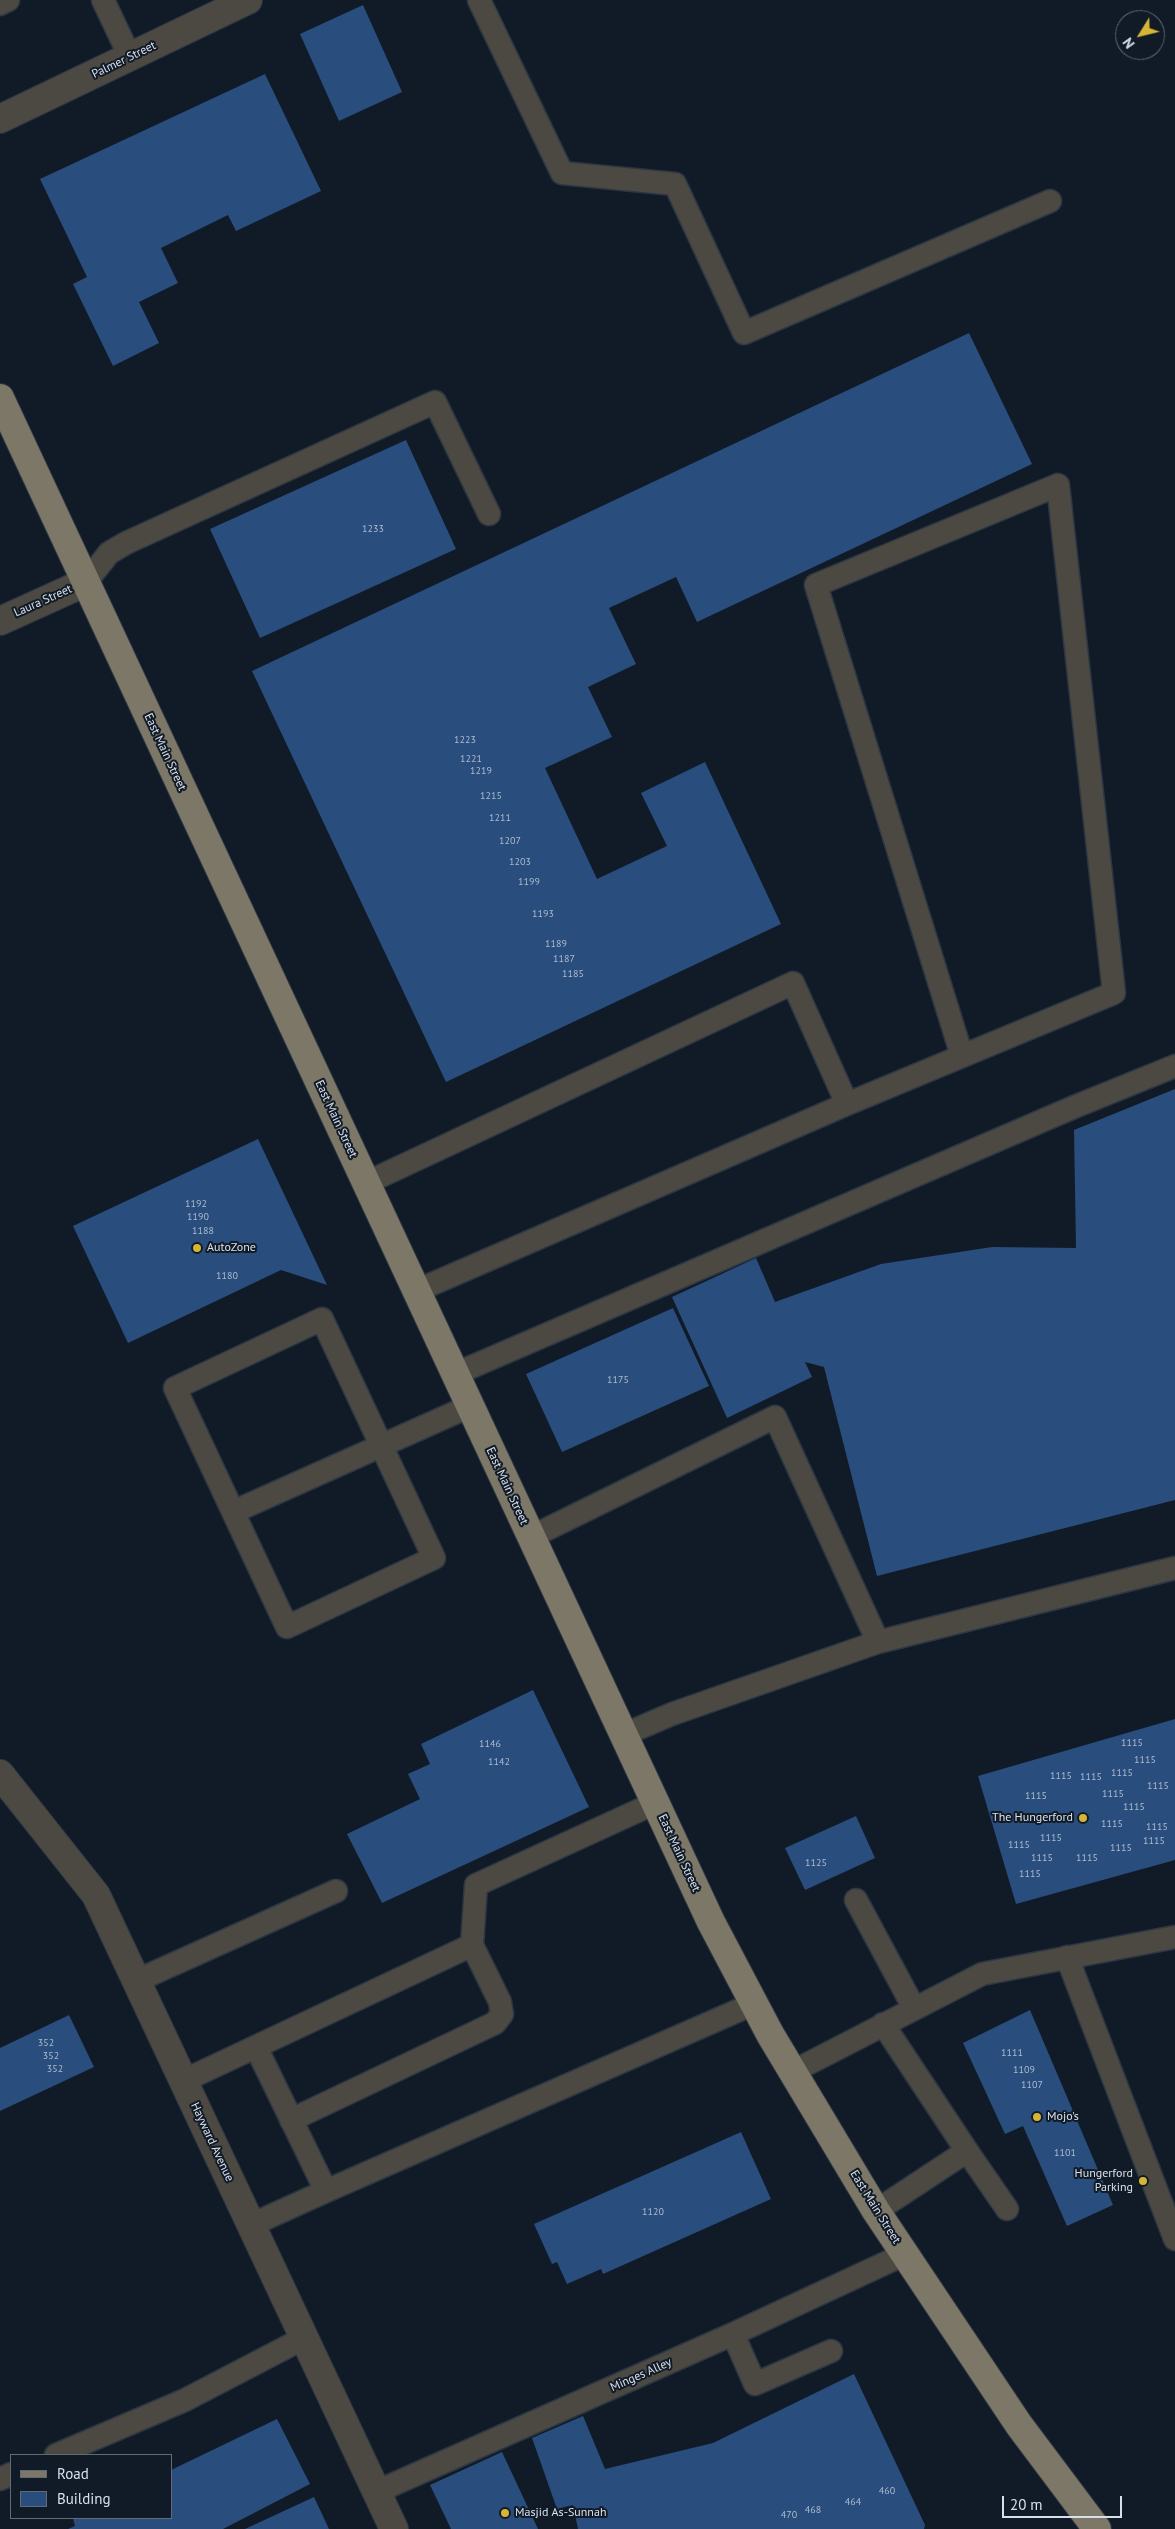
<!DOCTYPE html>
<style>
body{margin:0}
#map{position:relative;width:1175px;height:2529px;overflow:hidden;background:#111b28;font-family:"PT Sans",sans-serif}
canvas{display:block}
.legend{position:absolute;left:10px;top:2454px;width:162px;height:65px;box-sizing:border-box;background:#111b28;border:1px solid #616a75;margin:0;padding:6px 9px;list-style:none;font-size:15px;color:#d9e0e9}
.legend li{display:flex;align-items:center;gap:10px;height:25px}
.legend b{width:25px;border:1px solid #616a75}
.north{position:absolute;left:1115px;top:10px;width:50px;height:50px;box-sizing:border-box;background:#111b28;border:1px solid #616a75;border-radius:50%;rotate:234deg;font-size:14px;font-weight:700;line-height:20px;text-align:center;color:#d9e0e9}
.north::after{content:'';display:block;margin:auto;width:18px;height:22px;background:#d7b534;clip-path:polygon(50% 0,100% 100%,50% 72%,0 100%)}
.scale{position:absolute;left:1002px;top:2496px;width:120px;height:22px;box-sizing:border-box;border:2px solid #d9e0e9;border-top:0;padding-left:6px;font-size:15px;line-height:18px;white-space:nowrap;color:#d9e0e9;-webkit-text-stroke:4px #111b28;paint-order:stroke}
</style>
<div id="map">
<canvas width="1175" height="2529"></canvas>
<ul class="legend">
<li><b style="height:6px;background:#7c7766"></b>Road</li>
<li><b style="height:14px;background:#294d7d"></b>Building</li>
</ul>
<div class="north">N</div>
<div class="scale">20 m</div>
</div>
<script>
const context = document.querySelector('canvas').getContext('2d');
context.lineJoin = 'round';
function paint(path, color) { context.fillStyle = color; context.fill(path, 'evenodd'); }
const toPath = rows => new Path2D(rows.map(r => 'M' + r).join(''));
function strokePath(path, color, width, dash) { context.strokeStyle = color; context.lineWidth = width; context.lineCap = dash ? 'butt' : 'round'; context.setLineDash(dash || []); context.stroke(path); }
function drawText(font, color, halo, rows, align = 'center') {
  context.font = font + ' "PT Sans",sans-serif'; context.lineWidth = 4; context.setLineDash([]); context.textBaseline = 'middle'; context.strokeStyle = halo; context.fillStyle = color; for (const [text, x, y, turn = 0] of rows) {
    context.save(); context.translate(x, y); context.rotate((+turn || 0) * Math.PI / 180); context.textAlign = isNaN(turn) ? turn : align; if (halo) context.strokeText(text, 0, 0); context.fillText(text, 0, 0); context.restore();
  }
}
const building = toPath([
 [363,5,402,92,339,121,300,34],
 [265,74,321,191,236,231,228,215,161,248,178,283,139,302,159,343,113,366,73,284,87,277,40,179],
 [969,333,1032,464,697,622,676,577,609,608,636,664,588,687,612,737,545,768,597,879,667,846,641,793,705,762,781,924,446,1082,252,671],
 [406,440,456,549,260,638,210,529],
 [1175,1089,1175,1500,877,1576,824,1367,805,1362,812,1377,727,1418,672,1297,756,1258,775,1302,881,1264,992,1247,1076,1248,1074,1130],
 [258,1139,327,1285,281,1270,128,1343,73,1226],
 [673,1308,709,1386,562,1452,526,1374],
 [533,1690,589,1807,382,1903,347,1834,420,1799,408,1774,430,1764,421,1744],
 [1175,1719,1175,1860,1016,1904,978,1776],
 [856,1816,875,1858,805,1890,785,1848],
 [1030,2010,1113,2205,1067,2226,1023,2126,1005,2134,963,2043],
 [69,2015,94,2067,0,2111,0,2048],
 [741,2132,771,2199,603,2274,601,2269,567,2284,557,2262,552,2264,534,2224],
 [854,2374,925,2525,924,2529,578,2529,573,2505,557,2509,532,2438,583,2416,605,2469,713,2443],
 [277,2419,310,2484,223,2529,68,2529,75,2526,73,2518,171,2518,171,2470],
 [502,2452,538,2529,451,2529,430,2485],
 [314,2497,329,2529,245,2529]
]);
const service = toPath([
 [103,0,130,57],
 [479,0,562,173,675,184,744,333,1050,201],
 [0,4,8,0],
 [86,582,109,553,126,543,435,402,489,514],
 [366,1183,793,983,847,1104],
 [416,1291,847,1104,1114,993,1058,485,816,585,962,1056],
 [322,1319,434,1558,287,1627,175,1388,322,1319],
 [455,1374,1074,1107,1175,1066],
 [233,1512,470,1406],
 [531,1537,775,1417,878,1642,672,1714,623,1735],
 [878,1642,1175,1568],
 [856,1900,914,2008],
 [1067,1957,1175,2239],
 [136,1981,336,1891],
 [792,2072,982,1974,1175,1937],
 [183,2081,472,1945],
 [291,2120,495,2023,502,2014,500,2002,472,1945,476,1885,655,1803],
 [967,2151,1007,2209],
 [326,2191,753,2004],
 [876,2211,967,2151,883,2024],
 [251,2225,326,2191,256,2047],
 [733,2334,755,2384,831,2351],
 [56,2455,185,2400,304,2338],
 [0,2479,11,2474],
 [376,2492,733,2334,905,2254]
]);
const minor = toPath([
 [0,119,248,0],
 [0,621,86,582],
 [0,1774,96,1895,394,2529]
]);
const primary = toPath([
 [0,398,711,1922,770,2034,876,2211,1019,2425,1097,2529]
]);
const markers = [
 [197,1248,5,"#d7b534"],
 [1083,1818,5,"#d7b534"],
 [1037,2117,5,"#d7b534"],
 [1143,2181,5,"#d7b534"],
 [505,2513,5,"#d7b534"]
];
const numberNames = [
 ["1233",373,529],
 ["1223",465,740],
 ["1221",471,759],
 ["1219",481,771],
 ["1215",491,796],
 ["1211",500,818],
 ["1207",510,841],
 ["1203",520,862],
 ["1199",529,882],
 ["1193",543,914],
 ["1189",556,944],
 ["1187",564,959],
 ["1185",573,974],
 ["1192",196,1204],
 ["1190",198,1217],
 ["1188",203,1231],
 ["1180",227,1276],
 ["1175",618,1380],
 ["1115",1132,1743],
 ["1146",490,1744],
 ["1115",1145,1760],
 ["1142",499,1762],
 ["1115",1122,1773],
 ["1115",1061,1776],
 ["1115",1091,1777],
 ["1115",1158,1786],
 ["1115",1113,1794],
 ["1115",1036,1796],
 ["1115",1134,1807],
 ["1115",1112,1824],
 ["1115",1157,1827],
 ["1115",1051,1838],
 ["1115",1154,1841],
 ["1115",1019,1845],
 ["1115",1121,1848],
 ["1115",1042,1858],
 ["1115",1087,1858],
 ["1125",816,1863],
 ["1115",1030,1874],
 ["352",46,2043],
 ["1111",1012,2053],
 ["352",51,2056],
 ["352",55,2069],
 ["1109",1024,2070],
 ["1107",1032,2085],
 ["1101",1065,2153],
 ["1120",653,2212],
 ["460",887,2491],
 ["464",853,2502],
 ["468",813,2510],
 ["470",789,2515]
];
const streetNames = [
 ["Palmer Street",124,60,-26],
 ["Laura Street",43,601,-24],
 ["East Main Street",165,752,65],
 ["East Main Street",336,1119,65],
 ["East Main Street",507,1486,65],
 ["East Main Street",679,1853,65],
 ["Hayward Avenue",212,2142,65],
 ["East Main Street",875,2207,58],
 ["Minges Alley",641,2375,-24]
];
const poiNames = [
 ["AutoZone",207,1248],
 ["The Hungerford",1073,1818,"right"],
 ["Mojo's",1047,2117],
 ["Hungerford",1133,2174,"right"],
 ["Parking",1133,2188,"right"],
 ["Masjid As-Sunnah",515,2513]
];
paint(building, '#294d7d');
strokePath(service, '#2d3743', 25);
strokePath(minor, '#2d3743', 30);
strokePath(primary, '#2d3743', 30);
strokePath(service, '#4b4941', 22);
strokePath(minor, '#4b4941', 28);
strokePath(primary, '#7c7766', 28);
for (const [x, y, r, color] of markers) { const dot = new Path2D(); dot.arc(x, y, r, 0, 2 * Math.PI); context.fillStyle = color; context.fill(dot); strokePath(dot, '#111b28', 2); }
drawText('10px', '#adbbce', null, numberNames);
drawText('12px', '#d9e0e9', '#111b28', streetNames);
drawText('12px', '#d9e0e9', '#111b28', poiNames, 'left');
</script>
